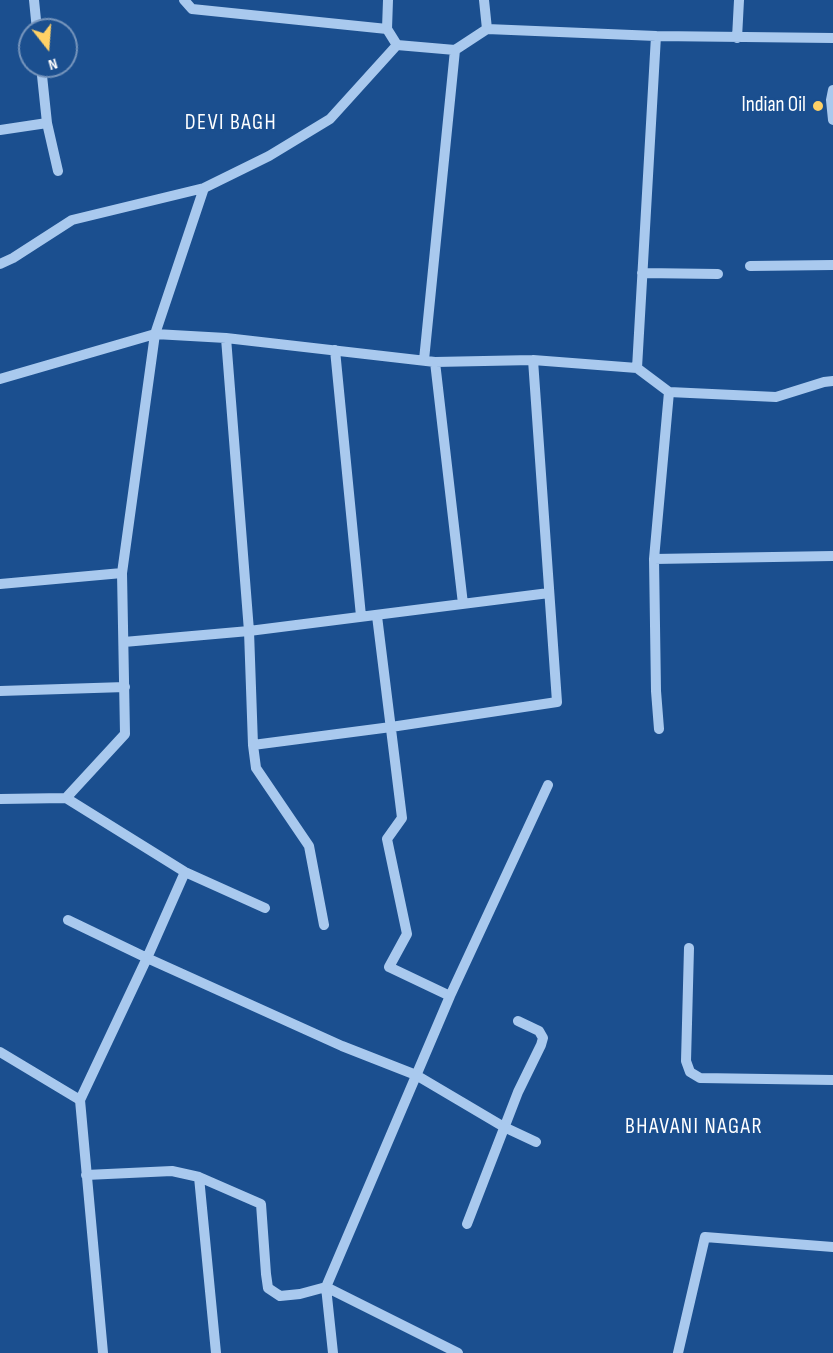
<!DOCTYPE html>
<style>
body{margin:0}
#map{position:relative;width:833px;height:1353px;overflow:hidden;background:#1b4f8f;font-family:"Sofia Sans Condensed",sans-serif}
canvas{display:block}
.north{position:absolute;left:18px;top:18px;width:60px;height:60px;box-sizing:border-box;background:#1b4f8f;border:2px solid #7695bc;border-radius:50%;rotate:163deg;font-size:16px;font-weight:700;line-height:24px;text-align:center;color:#fff}
.north::after{content:'';display:block;margin:auto;width:21px;height:27px;background:#ffd166;clip-path:polygon(50% 0,100% 100%,50% 72%,0 100%)}
</style>
<div id="map">
<canvas width="833" height="1353"></canvas>
<div class="north">N</div>
</div>
<script>
const context = document.querySelector('canvas').getContext('2d');
context.lineJoin = 'round';
const toPath = rows => new Path2D(rows.map(r => 'M' + r).join(''));
function strokePath(path, color, width, dash) { context.strokeStyle = color; context.lineWidth = width; context.lineCap = dash ? 'butt' : 'round'; context.setLineDash(dash || []); context.stroke(path); }
function drawText(font, color, halo, rows, align = 'center') {
  context.font = font + ' "Sofia Sans Condensed",sans-serif'; context.lineWidth = 5; context.setLineDash([]); context.textBaseline = 'middle'; context.strokeStyle = halo; context.fillStyle = color; for (const [text, x, y, turn = 0] of rows) {
    context.save(); context.translate(x, y); context.rotate((+turn || 0) * Math.PI / 180); context.textAlign = isNaN(turn) ? turn : align; if (halo) context.strokeText(text, 0, 0); context.fillText(text, 0, 0); context.restore();
  }
}
const minor = toPath([
 [34,0,37,30],
 [184,0,192,9,387,29],
 [388,0,387,29,397,45],
 [484,0,487,29],
 [737,38,739,0],
 [41,66,47,123,58,171],
 [833,90,831,100,833,120],
 [0,130,47,123],
 [0,264,13,258,72,220,204,188,269,156,330,119,397,45,455,50,487,29,656,36,833,38],
 [750,266,833,265],
 [642,273,718,274],
 [226,338,249,631,253,745,256,768,309,846,324,925],
 [335,350,361,616],
 [424,360,455,50],
 [435,362,463,604],
 [637,368,656,36],
 [0,379,155,334,226,338,435,362,533,360,637,368,669,392,776,397,824,382,833,381],
 [654,559,669,392],
 [0,584,122,573],
 [377,616,402,818,387,839,407,934,389,967,450,996],
 [124,642,249,631,549,593],
 [0,691,125,687],
 [659,729,656,691,654,559,833,556],
 [253,745,391,727,557,702,533,360],
 [66,798,185,872,265,908],
 [0,799,66,798,125,734,122,573,155,334,204,188],
 [68,920,147,958,342,1046,416,1075,504,1127,536,1142],
 [689,948,686,1061,690,1072,700,1078,833,1080],
 [0,1052,80,1100,103,1353],
 [80,1100,147,958,185,872],
 [86,1175,172,1171,199,1177,261,1204,266,1274,268,1288,280,1296,300,1294,326,1287,458,1353],
 [199,1177,216,1353],
 [467,1224,518,1092,541,1045,543,1038,539,1031,518,1021],
 [333,1353,326,1287,450,996,548,785],
 [678,1353,705,1237,833,1247]
]);
const markers = [
 [818,106,6,"#ffd166"]
];
const poiNames = [
 ["Indian Oil",806,106]
];
const neighbourhoodNames = [
 ["DEVI BAGH",231,123],
 ["BHAVANI NAGAR",694,1127]
];
strokePath(minor, '#a9c9ee', 10);
for (const [x, y, r, color] of markers) { const dot = new Path2D(); dot.arc(x, y, r, 0, 2 * Math.PI); context.fillStyle = color; context.fill(dot); strokePath(dot, '#1b4f8f', 2); }
drawText('21px', '#fff', '#1b4f8f', poiNames, 'right');
context.letterSpacing = '1.5px';
drawText('22px', '#fff', '#1b4f8f', neighbourhoodNames);
context.letterSpacing = '0px';
</script>
